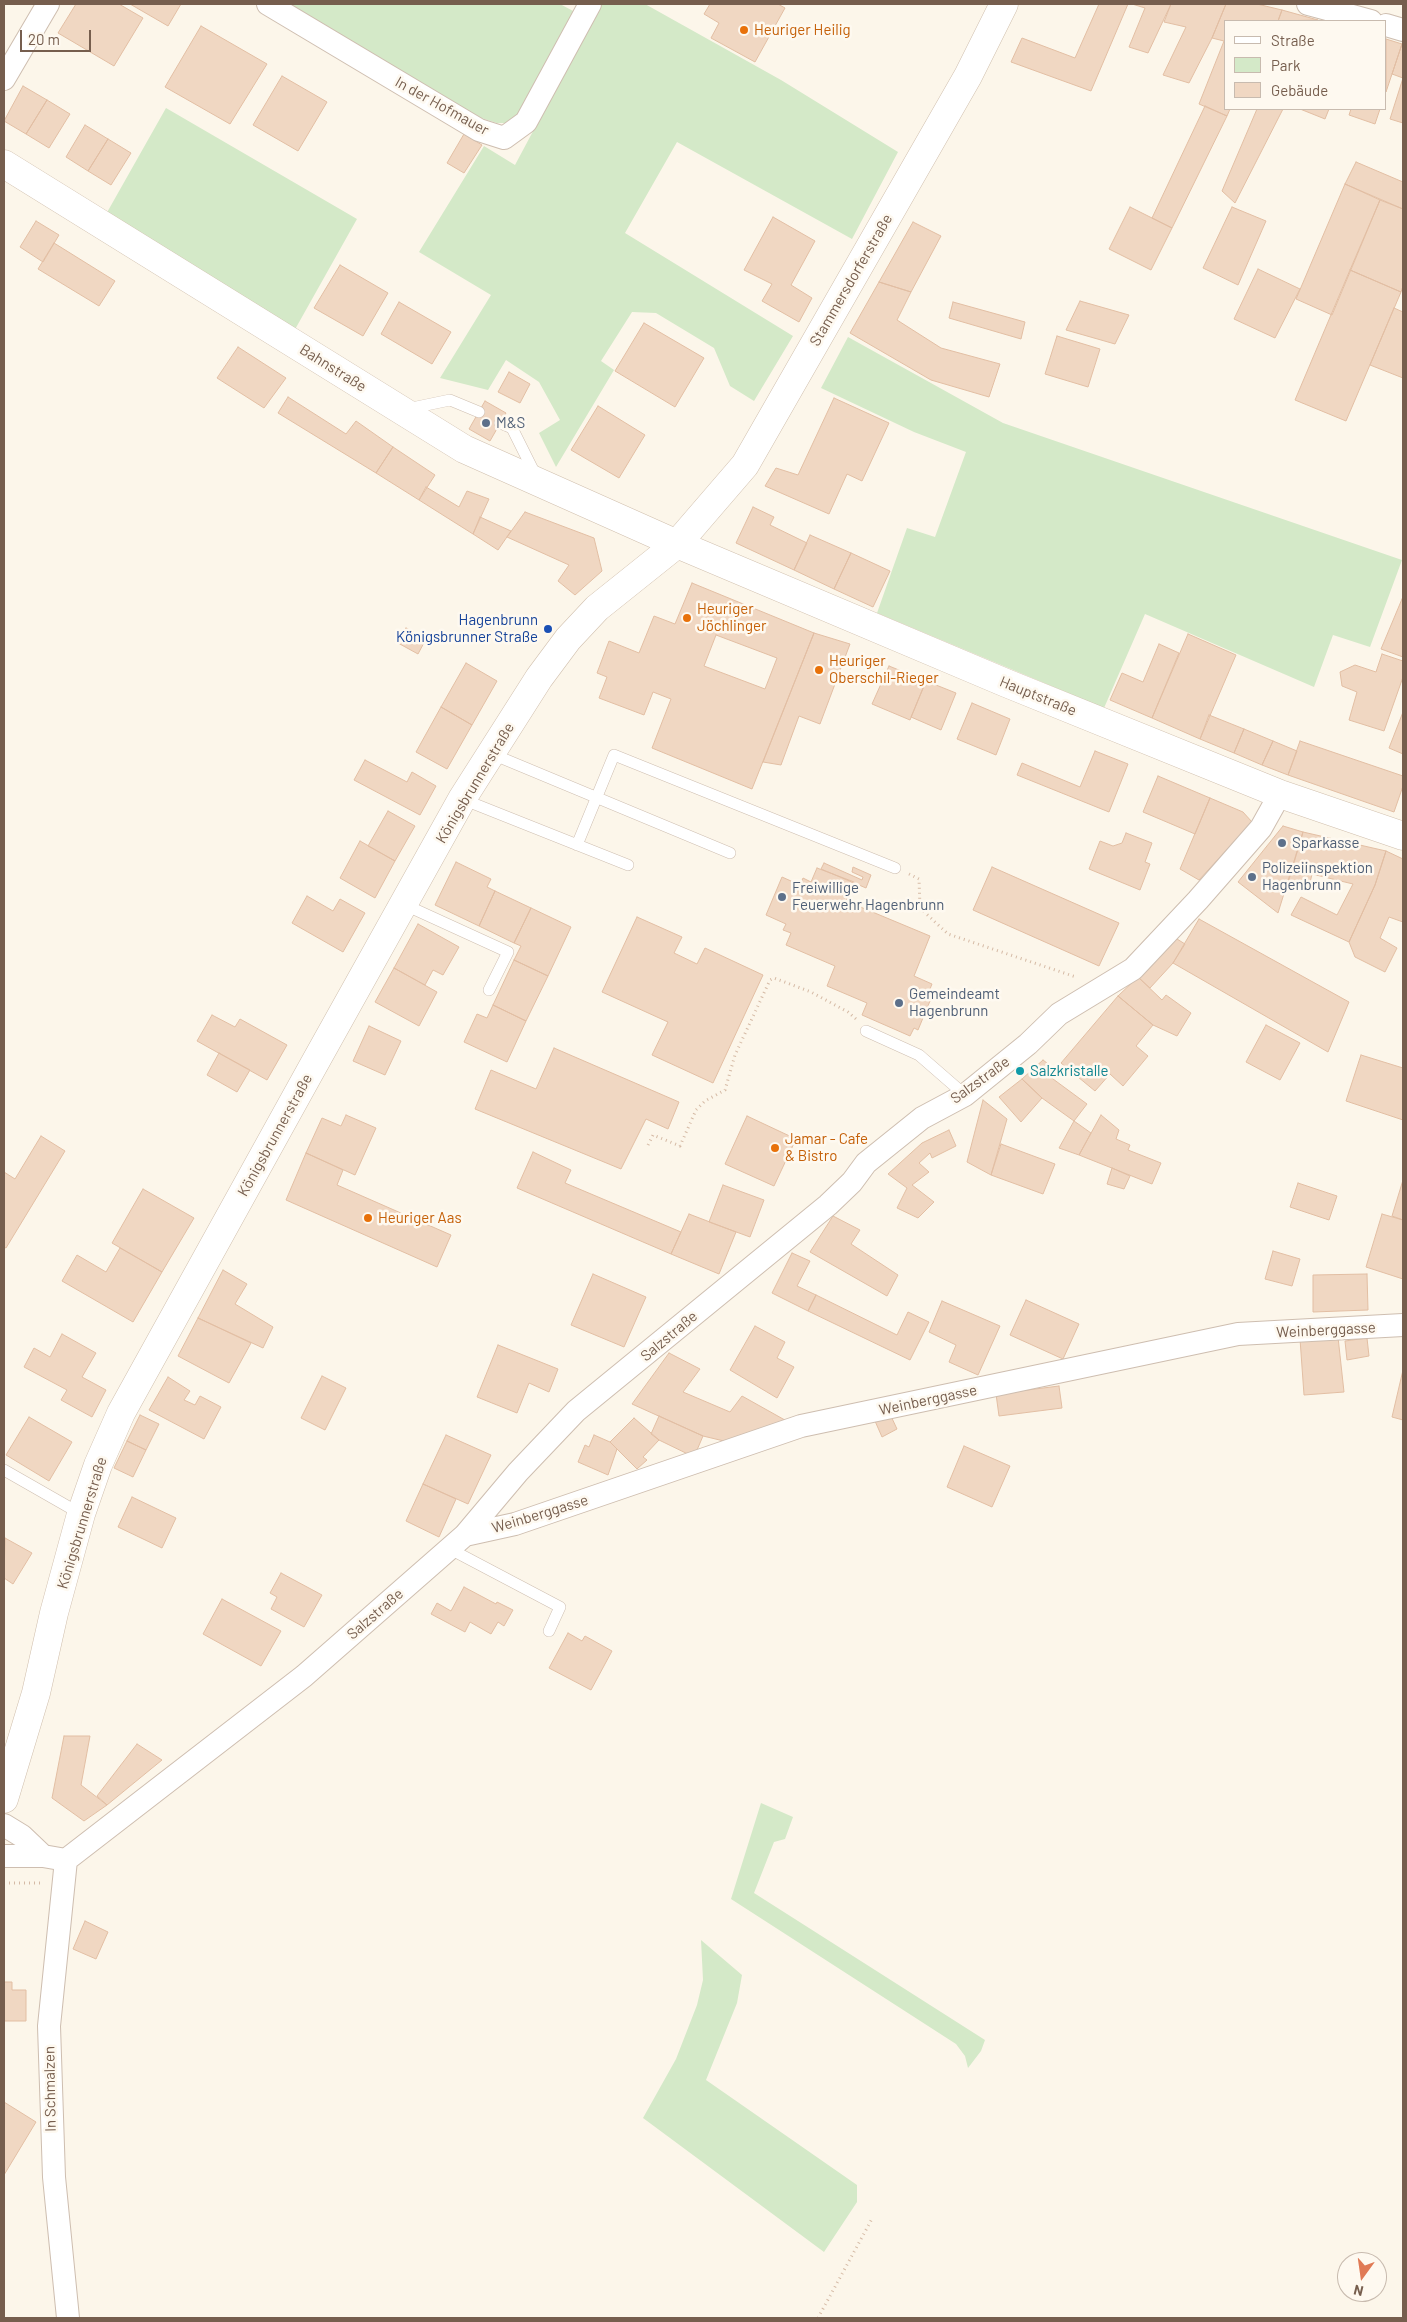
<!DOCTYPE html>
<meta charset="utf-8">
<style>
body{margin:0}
#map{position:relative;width:1407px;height:2322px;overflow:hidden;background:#fcf6ea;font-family:Barlow,sans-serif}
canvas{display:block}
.frame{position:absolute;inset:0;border:5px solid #765e4e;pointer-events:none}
.legend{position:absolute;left:1224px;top:20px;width:162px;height:90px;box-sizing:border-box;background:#fef9f0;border:1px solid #c8bbaf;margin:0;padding:6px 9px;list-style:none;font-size:15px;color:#765e4e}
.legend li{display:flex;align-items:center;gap:10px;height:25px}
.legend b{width:25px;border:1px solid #c8bbaf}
.north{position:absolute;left:1337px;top:2252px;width:50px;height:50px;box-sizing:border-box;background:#fef9f0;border:1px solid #c8bbaf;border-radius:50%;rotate:194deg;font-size:14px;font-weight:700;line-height:20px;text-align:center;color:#765e4e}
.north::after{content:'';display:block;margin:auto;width:18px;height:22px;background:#e07a55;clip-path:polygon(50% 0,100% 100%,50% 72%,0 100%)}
.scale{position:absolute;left:20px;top:30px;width:71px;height:22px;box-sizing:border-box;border:2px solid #765e4e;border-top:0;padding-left:6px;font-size:15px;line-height:18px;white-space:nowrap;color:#765e4e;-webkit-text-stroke:4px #fef9f0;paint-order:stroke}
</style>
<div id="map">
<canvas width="1407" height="2322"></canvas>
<div class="frame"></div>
<ul class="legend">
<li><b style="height:6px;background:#fff"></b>Straße</li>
<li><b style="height:14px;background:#d4e9c8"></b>Park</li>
<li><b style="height:14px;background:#f0d7c2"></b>Gebäude</li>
</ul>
<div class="north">N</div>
<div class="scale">20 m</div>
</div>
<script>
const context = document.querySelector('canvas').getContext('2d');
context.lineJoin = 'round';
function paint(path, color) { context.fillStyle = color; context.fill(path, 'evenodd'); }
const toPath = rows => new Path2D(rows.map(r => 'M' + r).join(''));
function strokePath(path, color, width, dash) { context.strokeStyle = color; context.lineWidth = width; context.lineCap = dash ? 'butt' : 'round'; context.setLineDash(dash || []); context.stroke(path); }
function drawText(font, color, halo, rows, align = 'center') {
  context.font = font + ' Barlow,sans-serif'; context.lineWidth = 5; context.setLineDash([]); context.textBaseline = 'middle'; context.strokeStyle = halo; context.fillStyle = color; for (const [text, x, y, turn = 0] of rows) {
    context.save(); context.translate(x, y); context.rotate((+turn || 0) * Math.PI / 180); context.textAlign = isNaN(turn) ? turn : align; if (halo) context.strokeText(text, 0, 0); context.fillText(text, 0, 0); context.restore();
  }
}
const green = toPath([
 [283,4,560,4,575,12,518,116,507,123,497,123,481,118],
 [601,4,645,4,781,80,898,152,852,239,677,142,625,233,793,336,754,401,730,386,714,348,656,313,632,312,601,361,614,370,556,467,539,433,560,420,539,382,506,360,488,390,440,378,491,295,419,252,484,146,515,165],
 [166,108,357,219,293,333,105,216],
 [848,337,1003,423,1402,560,1370,647,1333,635,1314,687,1145,614,1104,708,877,613,907,528,935,537,966,452,914,432,821,388],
 [761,1803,793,1817,785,1839,774,1842,754,1893,985,2040,981,2051,968,2068,965,2056,956,2044,731,1899],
 [701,1940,742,1975,737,2003,706,2080,857,2185,857,2202,824,2252,643,2118,676,2059,697,2005,703,1980]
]);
const building = toPath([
 [76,4,119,4,143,18,114,66,58,33,76,4],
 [130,4,181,4,168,26,130,4],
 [710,4,778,4,785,8,755,62,711,38,719,23,704,14,710,4],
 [1099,4,1128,4,1091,91,1011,62,1022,38,1075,58,1099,4],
 [1132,4,1171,4,1148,53,1129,47,1145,8,1132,4],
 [1171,4,1226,4,1212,38,1189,83,1163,75,1186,27,1164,22,1171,4],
 [1226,4,1257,4,1282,10,1278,21,1226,21,1226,109,1230,109,1227,116,1199,104,1224,41,1212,38,1226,4],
 [1282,10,1318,20,1278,21,1282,10],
 [201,26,267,64,230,124,165,87,201,26],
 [1386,39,1402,44,1386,92,1386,39],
 [1402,44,1403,44,1403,123,1390,119,1403,78,1392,74,1402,44],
 [282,76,327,102,298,151,253,125,282,76],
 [23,86,47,100,26,134,4,121,23,86],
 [47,100,70,114,49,148,26,134,47,100],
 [1205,106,1227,116,1172,228,1152,218,1205,106],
 [1257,109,1283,109,1235,203,1222,191,1257,109],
 [1300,109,1329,109,1325,119,1300,109],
 [1351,109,1380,109,1375,124,1349,115,1351,109],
 [85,125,108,139,88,171,66,157,85,125],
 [464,134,482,145,464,173,447,163,464,134],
 [108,139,131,153,111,185,88,171,108,139],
 [1356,162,1403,182,1403,209,1345,184,1356,162],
 [1345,184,1380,200,1332,315,1296,299,1345,184],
 [1380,200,1403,209,1403,286,1401,292,1350,270,1380,200],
 [1130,207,1172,228,1151,270,1109,249,1130,207],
 [1232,207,1266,221,1238,285,1203,268,1232,207],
 [773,217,815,241,791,285,812,298,799,322,762,301,772,284,744,270,773,217],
 [36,221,59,235,43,262,20,247,36,221],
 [913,222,941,236,911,292,879,282,913,222],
 [54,243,115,281,99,306,38,269,54,243],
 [340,265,388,293,363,336,314,308,340,265],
 [1258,269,1300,289,1275,338,1234,319,1258,269],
 [1350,270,1401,292,1346,421,1295,400,1350,270],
 [879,282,911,292,897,320,941,348,1000,364,989,397,931,380,850,333,879,282],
 [1080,301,1129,315,1115,344,1066,330,1080,301],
 [399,302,451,332,432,364,381,334,399,302],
 [953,302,1025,322,1021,339,949,318,953,302],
 [1394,308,1403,312,1403,378,1370,365,1394,308],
 [644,323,704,358,675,407,615,371,644,323],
 [1057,336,1100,349,1088,387,1045,374,1057,336],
 [238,347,286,378,264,408,217,378,238,347],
 [509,372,530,384,520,403,498,392,509,372],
 [288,397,346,434,356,421,393,447,376,473,278,413,288,397],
 [834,398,889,423,862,481,847,474,829,514,765,486,776,468,798,475,834,398],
 [485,401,506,413,490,441,469,429,485,401],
 [598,406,645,435,619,478,571,450,598,406],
 [393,447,435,475,419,500,376,473,393,447],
 [426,487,459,507,467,491,489,499,473,534,419,500,426,487],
 [753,507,774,517,770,525,807,543,794,570,736,543,753,507],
 [525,512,594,538,602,571,575,595,558,581,569,565,507,537,525,512],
 [480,517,511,531,498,550,473,534,480,517],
 [810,535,851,553,834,589,794,570,810,535],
 [851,553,890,571,873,607,834,589,851,553],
 [692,583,814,633,752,789,652,748,671,699,653,692,644,715,599,698,607,677,597,673,609,641,639,653,654,616,675,624,692,583],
 [716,635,777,658,765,689,704,666,716,635],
 [1402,599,1403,599,1403,657,1381,649,1402,599],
 [406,628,426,639,418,654,398,643,406,628],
 [814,633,850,644,820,724,799,716,781,765,763,762,814,633],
 [1188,634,1236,655,1200,739,1152,718,1188,634],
 [1159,644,1179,653,1152,718,1110,700,1122,673,1143,682,1159,644],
 [1382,654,1403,661,1403,677,1384,731,1349,720,1357,692,1342,686,1340,672,1355,665,1376,672,1382,654],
 [466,663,497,681,472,725,441,707,466,663],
 [889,666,926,681,910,720,872,704,889,666],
 [926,681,956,693,941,730,911,717,926,681],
 [972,703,1010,719,996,755,957,739,972,703],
 [441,707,472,725,447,769,416,752,441,707],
 [1403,712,1403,754,1389,748,1403,712],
 [1209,715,1244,729,1234,753,1200,739,1209,715],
 [1244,729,1273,741,1262,765,1234,753,1244,729],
 [1273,741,1297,751,1288,775,1262,765,1273,741],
 [1300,741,1403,776,1403,786,1394,812,1288,775,1300,741],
 [1095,751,1128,764,1109,812,1017,775,1022,763,1080,787,1095,751],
 [365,760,407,782,412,772,436,786,420,815,354,780,365,760],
 [1158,776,1210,798,1195,834,1143,812,1158,776],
 [1210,798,1243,812,1252,822,1199,880,1180,869,1210,798],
 [388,811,415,826,395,861,368,846,388,811],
 [1283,826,1303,832,1278,913,1238,882,1283,826],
 [1303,832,1386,851,1375,885,1349,942,1291,915,1301,897,1337,915,1353,884,1312,874,1309,887,1288,883,1303,832],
 [1126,833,1152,843,1145,862,1150,864,1140,890,1089,869,1100,841,1113,846,1122,843,1126,833],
 [360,841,395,861,375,898,340,878,360,841],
 [1386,851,1403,859,1403,922,1389,917,1380,938,1397,948,1385,972,1355,957,1349,942,1375,885,1386,851],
 [456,862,491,879,487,887,495,891,479,926,435,905,456,862],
 [824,863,862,880,863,877,852,872,853,867,871,875,866,888,821,869,824,863],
 [992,867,1119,923,1099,966,973,910,992,867],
 [817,868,854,882,846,901,930,936,914,976,932,984,926,999,930,1001,918,1030,914,1028,910,1036,862,1015,867,1003,827,986,835,966,786,945,791,933,783,930,786,924,766,915,782,877,800,885,803,878,811,882,817,868],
 [495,891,531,908,514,943,479,926,495,891],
 [307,896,333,911,340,899,365,913,343,952,292,923,307,896],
 [531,908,571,927,548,976,514,960,521,946,514,943,531,908],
 [637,917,682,937,674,953,697,964,705,948,763,975,713,1083,652,1055,668,1022,602,992,637,917],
 [1199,919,1349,1002,1328,1052,1173,963,1199,919],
 [418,924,459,947,443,975,433,970,425,985,394,968,418,924],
 [1177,939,1185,944,1173,963,1150,988,1138,977,1177,939],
 [514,960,548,976,526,1021,493,1005,514,960],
 [394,968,437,992,419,1026,375,1002,394,968],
 [1138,977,1162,1000,1166,995,1191,1013,1177,1036,1153,1025,1118,996,1138,977],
 [1118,996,1153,1025,1136,1046,1148,1056,1123,1086,1110,1074,1095,1091,1061,1063,1118,996],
 [493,1005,526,1021,507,1062,464,1042,477,1014,487,1018,493,1005],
 [212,1015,235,1027,240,1019,287,1045,267,1080,197,1041,212,1015],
 [1266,1025,1300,1043,1280,1080,1246,1062,1266,1025],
 [369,1026,401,1041,385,1075,353,1061,369,1026],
 [554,1048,679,1102,668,1129,646,1119,621,1169,475,1109,491,1070,536,1089,554,1048],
 [219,1053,250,1070,237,1092,207,1075,219,1053],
 [1361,1055,1403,1068,1403,1120,1346,1101,1361,1055],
 [1043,1060,1056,1070,1049,1076,1087,1104,1074,1121,1042,1098,1022,1079,1043,1060],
 [1022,1079,1042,1098,1021,1122,999,1097,1022,1079],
 [983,1100,1007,1119,991,1175,967,1162,983,1100],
 [346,1115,376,1128,355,1175,306,1153,322,1118,341,1126,346,1115],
 [1101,1115,1119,1130,1116,1139,1130,1145,1128,1150,1161,1163,1152,1184,1079,1155,1101,1115],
 [747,1116,796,1139,774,1186,725,1164,747,1116],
 [1074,1121,1091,1133,1079,1155,1059,1148,1074,1121],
 [949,1130,956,1146,932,1158,930,1153,919,1163,929,1172,912,1185,934,1202,918,1218,897,1208,907,1188,888,1174,922,1143,949,1130],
 [41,1136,65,1151,6,1248,4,1247,4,1172,15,1179,41,1136],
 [1001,1144,1055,1164,1043,1194,991,1175,1001,1144],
 [533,1152,571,1170,565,1183,681,1232,671,1254,517,1188,533,1152],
 [306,1153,343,1170,337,1185,451,1235,437,1267,286,1200,306,1153],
 [1112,1168,1130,1176,1124,1189,1107,1184,1112,1168],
 [1403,1180,1403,1220,1392,1216,1403,1180],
 [1298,1183,1337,1196,1329,1220,1290,1207,1298,1183],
 [723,1185,764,1200,750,1237,709,1222,723,1185],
 [143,1189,194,1218,162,1272,112,1243,143,1189],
 [689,1214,736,1232,719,1274,671,1254,689,1214],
 [1382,1214,1403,1220,1403,1279,1366,1267,1382,1214],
 [833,1216,860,1230,851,1244,898,1275,887,1296,810,1252,833,1216],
 [120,1248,162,1272,133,1322,62,1281,77,1255,106,1272,120,1248],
 [1273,1251,1300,1259,1292,1286,1265,1279,1273,1251],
 [792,1253,810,1261,797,1286,816,1295,808,1311,772,1293,792,1253],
 [223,1270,247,1284,235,1304,273,1327,263,1348,198,1318,223,1270],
 [593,1274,646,1297,624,1347,571,1325,593,1274],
 [1367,1274,1368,1310,1313,1312,1313,1275,1367,1274],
 [816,1295,897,1335,908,1312,929,1322,910,1360,808,1311,816,1295],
 [1026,1300,1079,1324,1063,1359,1010,1335,1026,1300],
 [942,1301,1000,1326,978,1375,949,1362,956,1345,929,1332,942,1301],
 [198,1318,251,1343,229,1383,178,1356,198,1318],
 [755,1326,785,1342,777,1358,794,1367,777,1398,730,1370,755,1326],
 [62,1334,96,1353,82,1377,106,1390,92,1417,61,1400,67,1390,24,1367,34,1348,50,1357,62,1334],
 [1338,1337,1344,1392,1304,1395,1300,1339,1338,1337],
 [1367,1338,1369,1356,1347,1360,1345,1341,1367,1338],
 [498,1345,558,1369,549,1392,529,1383,517,1413,477,1397,498,1345],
 [669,1353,700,1369,683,1392,730,1412,742,1396,792,1424,728,1442,703,1436,632,1404,669,1353],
 [1403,1370,1403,1420,1392,1417,1403,1370],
 [322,1376,346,1388,325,1430,301,1418,322,1376],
 [168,1377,190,1391,184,1400,195,1405,200,1396,221,1407,204,1439,149,1410,168,1377],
 [1059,1386,1062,1408,999,1416,996,1394,1059,1386],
 [890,1414,897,1429,882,1437,875,1421,890,1414],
 [140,1415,159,1424,146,1450,127,1441,140,1415],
 [659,1416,703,1436,694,1457,659,1440,651,1434,659,1416],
 [29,1417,72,1442,49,1481,6,1455,29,1417],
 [634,1418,659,1440,643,1457,647,1460,637,1469,610,1442,634,1418],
 [446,1435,491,1455,468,1504,423,1484,446,1435],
 [594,1435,610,1442,617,1449,608,1475,578,1462,585,1445,589,1447,594,1435],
 [127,1441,146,1450,133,1477,114,1468,127,1441],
 [964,1446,1010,1466,992,1507,947,1487,964,1446],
 [423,1484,456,1499,439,1537,406,1521,423,1484],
 [132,1497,176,1518,162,1548,118,1527,132,1497],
 [5,1538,32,1553,13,1584,4,1578,5,1538],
 [281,1573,322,1595,304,1627,271,1609,277,1597,270,1593,281,1573],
 [464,1587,496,1604,497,1602,513,1610,504,1626,498,1622,491,1634,470,1622,465,1632,431,1614,437,1603,451,1611,464,1587],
 [222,1599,281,1631,261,1666,203,1634,222,1599],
 [568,1633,582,1641,585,1636,612,1651,591,1690,549,1668,568,1633],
 [64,1736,90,1736,81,1785,107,1805,84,1821,52,1798,64,1736],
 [137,1744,162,1760,107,1805,97,1796,137,1744],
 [85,1921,108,1932,96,1959,73,1949,85,1921],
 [4,1982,12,1982,12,1990,26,1990,26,2021,4,2021,4,1982],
 [4,2102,36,2122,4,2175,4,2102]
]);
const path = toPath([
 [909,874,919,879,920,908,948,934,1076,977],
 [648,1145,653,1135,680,1146,696,1110,705,1101,725,1090,735,1055,770,980,774,978,811,992,848,1012,856,1019],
 [4,1883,41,1883],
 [818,2318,873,2217]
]);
const lane = toPath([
 [407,409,450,400,479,412],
 [500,423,512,428,536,476],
 [492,754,730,853],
 [462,799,628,865],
 [577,845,614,755,895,868],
 [403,904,508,952,489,990],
 [866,1031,919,1055,965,1095],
 [4,1470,81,1514],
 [450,1549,560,1607,549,1631]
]);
const street = toPath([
 [268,4,479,130,504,138,526,122,590,4],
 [1308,4,1371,21],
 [1386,25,1403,30],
 [4,79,48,4],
 [465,1535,515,1524,801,1426,1238,1334,1403,1325],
 [4,1825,22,1836,43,1856],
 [4,1856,43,1856,66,1860,304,1676,465,1535,518,1472,576,1411,828,1205,852,1182,866,1163,922,1118,965,1095,1028,1044,1059,1014,1133,969,1198,900,1261,828,1280,794],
 [66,1860,49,2026,54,2177,68,2318]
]);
const secondary = toPath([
 [4,164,464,449,677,544,1006,683,1280,794,1403,836],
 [4,1799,36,1693,54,1613,81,1514,98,1465,121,1413,312,1068,462,799,539,678,568,639,597,608,677,544,745,465,968,76,1004,4]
]);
const markers = [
 [744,30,5,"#e8710a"],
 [486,423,5,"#5c6f8a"],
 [687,618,5,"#e8710a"],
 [548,629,5,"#1a4fb4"],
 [819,670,5,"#e8710a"],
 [1282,843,5,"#5c6f8a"],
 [1252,877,5,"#5c6f8a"],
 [782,897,5,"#5c6f8a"],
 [899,1003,5,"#5c6f8a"],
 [1020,1071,5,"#0f9aa8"],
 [775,1148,5,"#e8710a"],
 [368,1218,5,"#e8710a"]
];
const foodNames = [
 ["Heuriger Heilig",754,30],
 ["Heuriger",697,609],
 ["Jöchlinger",697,626],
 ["Heuriger",829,661],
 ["Oberschil-Rieger",829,678],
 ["Jamar - Cafe",785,1139],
 ["& Bistro",785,1156],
 ["Heuriger Aas",378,1218]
];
const streetNames = [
 ["In der Hofmauer",442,106,29],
 ["Stammersdorferstraße",851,280,-60],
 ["Bahnstraße",333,368,32],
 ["Hauptstraße",1038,696,22],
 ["Königsbrunnerstraße",475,783,-59],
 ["Salzstraße",980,1080,-36],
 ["Königsbrunnerstraße",275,1135,-61],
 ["Weinberggasse",1326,1330,-3],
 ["Salzstraße",669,1336,-40],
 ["Weinberggasse",928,1400,-12],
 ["Weinberggasse",540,1514,-17],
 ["Königsbrunnerstraße",82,1523,-73],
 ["Salzstraße",375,1614,-41],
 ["In Schmalzen",50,2089,-91]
];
const serviceNames = [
 ["M&S",496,423],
 ["Sparkasse",1292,843],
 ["Polizeiinspektion",1262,868],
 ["Hagenbrunn",1262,885],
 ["Freiwillige",792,888],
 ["Feuerwehr Hagenbrunn",792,905],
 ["Gemeindeamt",909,994],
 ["Hagenbrunn",909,1011]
];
const transitNames = [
 ["Hagenbrunn",538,620],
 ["Königsbrunner Straße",538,637]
];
const cultureNames = [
 ["Salzkristalle",1030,1071]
];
paint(green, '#d4e9c8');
paint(building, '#f0d7c2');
strokePath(building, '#e2bea3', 1);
strokePath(lane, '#cebeb0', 12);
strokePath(street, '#cebeb0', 24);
strokePath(secondary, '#d0bfad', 29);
strokePath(path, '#d5baa5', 3, [1, 4]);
strokePath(lane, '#fff', 11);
strokePath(street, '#fff', 22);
strokePath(secondary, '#fff', 28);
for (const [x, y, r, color] of markers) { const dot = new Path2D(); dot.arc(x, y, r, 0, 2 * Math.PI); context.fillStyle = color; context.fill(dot); strokePath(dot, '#fef9f0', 2); }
drawText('15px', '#c56008', '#fef9f0', foodNames, 'left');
drawText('15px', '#765e4e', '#fef9f0', streetNames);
drawText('15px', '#4e5e75', '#fef9f0', serviceNames, 'left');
drawText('15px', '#164399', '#fef9f0', transitNames, 'right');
drawText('15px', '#0d838f', '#fef9f0', cultureNames, 'left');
</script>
